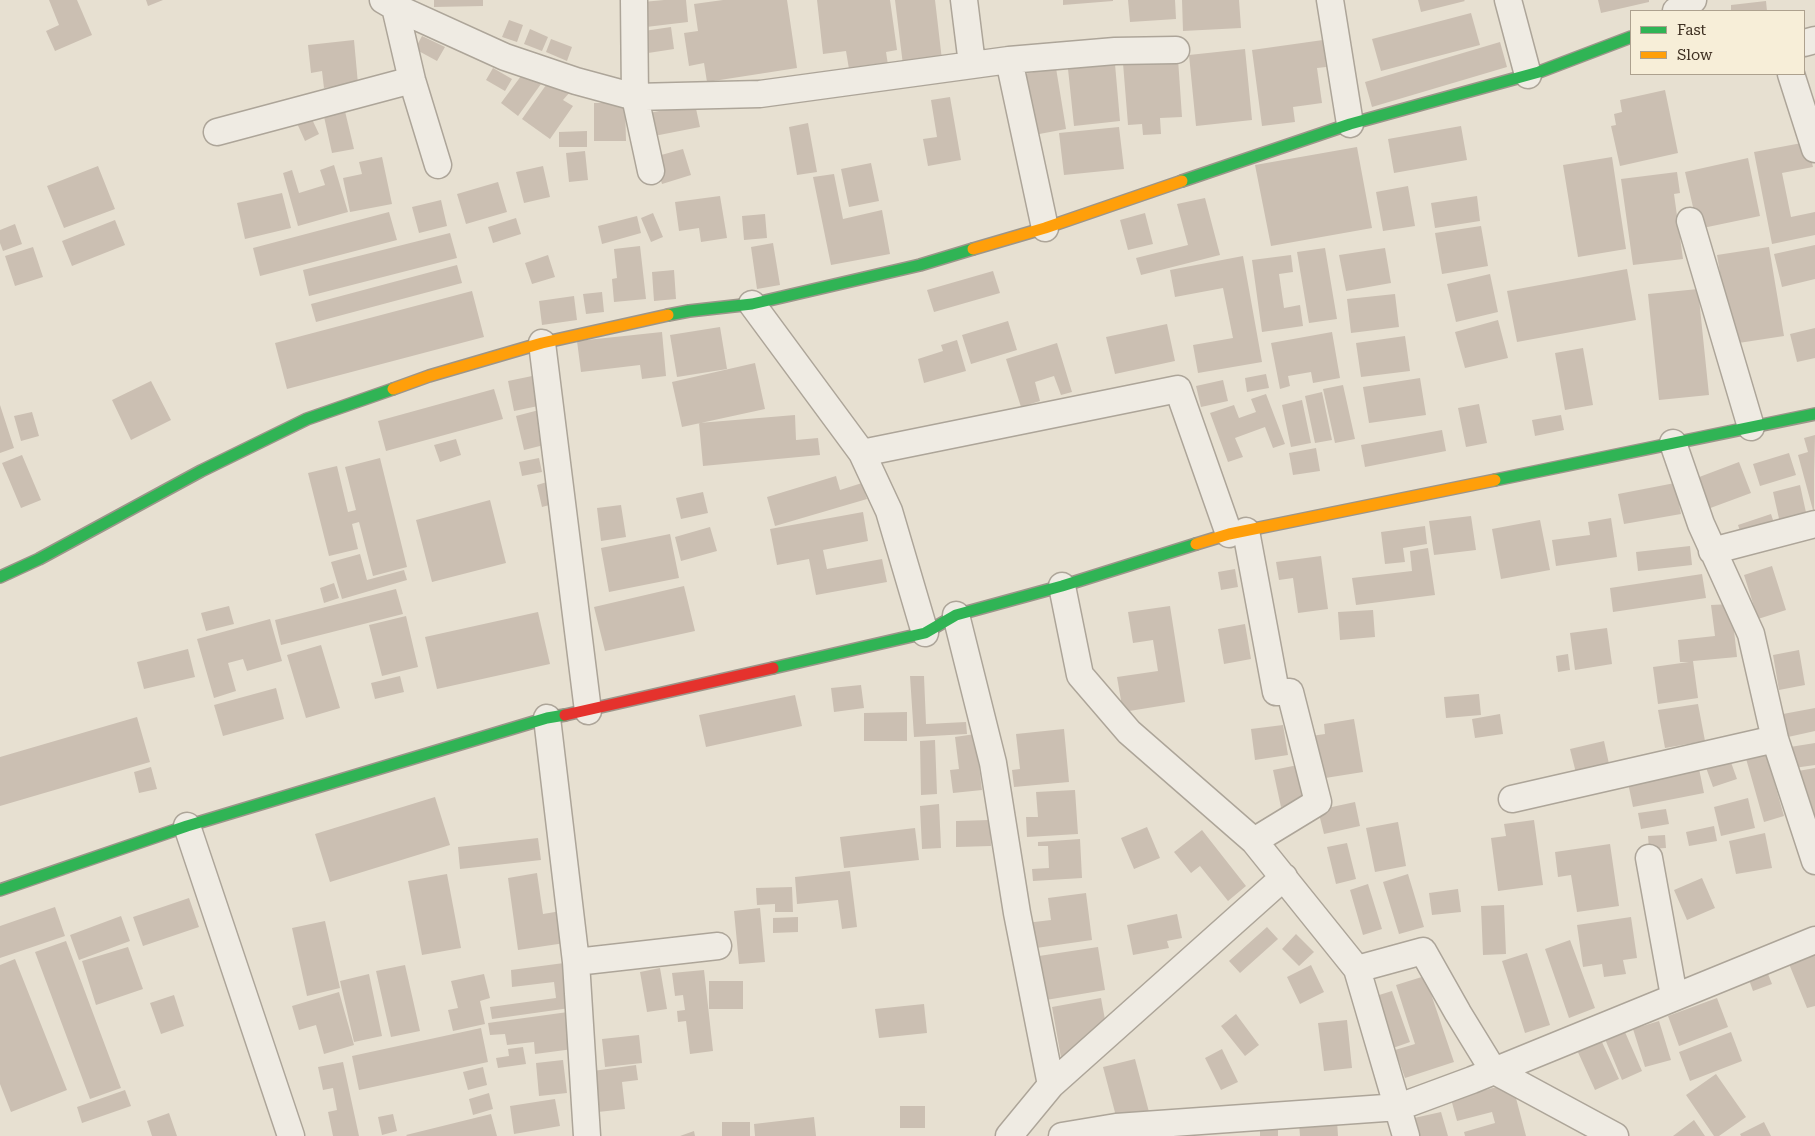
<!DOCTYPE html>
<style>
body{margin:0}
#map{position:relative;width:1815px;height:1136px;overflow:hidden;background:#e7e0d1;font-family:"Roboto Serif",serif}
canvas{display:block}
.legend{position:absolute;left:1630px;top:10px;width:175px;height:65px;box-sizing:border-box;background:#f7eed8;border:1px solid #ada18e;margin:0;padding:6px 9px;list-style:none;font-size:15px;color:#3d2e20}
.legend li{display:flex;align-items:center;gap:10px;height:25px}
.legend b{width:25px;border:1px solid #ada18e}
</style>
<div id="map">
<canvas width="1815" height="1136"></canvas>
<ul class="legend">
<li><b style="height:6px;background:#30b455"></b>Fast</li>
<li><b style="height:6px;background:#ff9f0a"></b>Slow</li>
</ul>
</div>
<script>
const context = document.querySelector('canvas').getContext('2d');
context.lineJoin = 'round';
function paint(path, color) { context.fillStyle = color; context.fill(path, 'evenodd'); }
const toPath = rows => new Path2D(rows.map(r => 'M' + r).join(''));
function strokePath(path, color, width, dash) { context.strokeStyle = color; context.lineWidth = width; context.lineCap = dash ? 'butt' : 'round'; context.setLineDash(dash || []); context.stroke(path); }
const building = toPath([
 [49,0,77,0,92,35,55,51,46,31,59,25],
 [146,0,163,0,148,6],
 [434,0,483,0,483,6,434,7],
 [664,0,686,0,688,22,646,27,643,2],
 [723,0,787,0,797,68,707,82,704,63,689,66,684,33,698,31,694,4],
 [817,0,890,0,897,50,886,52,888,65,849,69,846,51,823,54],
 [895,0,935,0,942,60,903,65],
 [1063,0,1113,0,1113,1,1063,5],
 [1128,0,1175,0,1176,19,1130,22],
 [1182,0,1239,0,1241,28,1183,31],
 [1418,0,1464,0,1465,1,1421,12],
 [1598,0,1649,0,1649,2,1601,13],
 [1766,1,1767,11,1731,11,1731,5],
 [1471,13,1480,45,1381,71,1372,39],
 [509,20,523,25,517,42,502,37],
 [671,27,674,49,648,53,644,31],
 [530,29,548,37,542,51,524,44],
 [422,36,445,47,437,61,415,49],
 [551,39,572,47,567,61,546,52],
 [354,40,358,84,324,88,322,71,311,73,308,45],
 [1323,40,1326,67,1317,68,1322,103,1293,107,1295,122,1262,126,1252,50],
 [1500,42,1507,67,1372,107,1365,82],
 [1245,49,1252,120,1196,126,1189,55],
 [1178,59,1182,117,1160,118,1161,134,1143,135,1142,124,1128,125,1123,63],
 [1115,64,1120,121,1074,126,1068,69],
 [493,68,512,79,505,91,486,80],
 [1056,68,1066,129,1034,135,1023,74],
 [524,72,541,84,518,116,501,103],
 [551,78,570,92,563,100,573,106,550,139,522,119],
 [1665,90,1678,153,1620,166,1611,126,1616,125,1614,114,1622,112,1620,100],
 [950,97,961,160,928,166,923,139,937,137,931,100],
 [594,103,625,103,626,141,594,141],
 [695,104,700,127,649,137,644,114],
 [344,107,354,149,332,153,323,112],
 [310,115,319,134,305,141,296,121],
 [808,123,817,172,797,175,789,127],
 [1461,126,1467,160,1394,173,1388,139],
 [1119,127,1124,169,1064,175,1059,133],
 [587,131,587,147,559,147,559,132],
 [1807,142,1813,167,1782,173,1791,217,1815,212,1815,235,1772,244,1754,152],
 [1357,147,1372,228,1271,246,1255,165],
 [683,149,691,175,662,184,654,157],
 [585,151,588,180,569,182,566,153],
 [382,157,392,204,350,212,343,178,362,174,359,162],
 [1612,157,1626,249,1578,257,1563,165],
 [1748,158,1760,216,1698,229,1685,172],
 [871,163,879,201,849,207,841,169],
 [334,165,348,212,298,226,283,173,292,170,299,193,325,185,320,170],
 [98,166,115,209,64,228,47,186],
 [543,166,550,197,524,203,516,172],
 [1677,172,1680,193,1674,194,1683,259,1633,265,1621,179],
 [834,174,843,219,882,210,890,254,831,265,813,177],
 [498,182,507,212,466,224,457,194],
 [1408,186,1415,226,1383,231,1376,192],
 [282,193,291,228,245,239,237,203],
 [720,196,727,238,701,242,699,228,679,231,675,202],
 [1477,196,1480,221,1435,228,1431,203],
 [1205,198,1220,255,1141,275,1136,258,1188,245,1177,204],
 [441,200,447,226,419,233,412,207],
 [389,212,397,240,260,276,253,248],
 [653,213,663,237,651,242,641,218],
 [1145,213,1153,244,1128,250,1120,220],
 [765,214,767,238,744,240,742,216],
 [637,216,641,233,602,244,598,226],
 [516,218,521,234,493,243,488,227],
 [115,220,125,245,72,266,62,241],
 [15,224,22,244,3,251,0,243,0,230],
 [1481,226,1488,266,1442,274,1435,233],
 [450,233,457,258,309,296,303,270],
 [773,243,780,285,757,289,751,247],
 [1815,245,1815,279,1782,287,1774,254],
 [640,246,646,299,614,302,612,279,617,278,614,249],
 [33,247,43,277,15,286,5,256],
 [1769,247,1784,336,1732,344,1717,255],
 [1325,248,1337,319,1309,323,1297,252],
 [1385,248,1391,283,1346,291,1339,255],
 [548,255,555,277,532,284,525,263],
 [1291,255,1293,272,1279,274,1284,308,1300,305,1303,326,1262,332,1252,260],
 [1243,256,1262,362,1198,373,1193,345,1233,338,1223,288,1175,297,1170,270],
 [457,265,462,283,316,322,311,304],
 [1627,269,1636,320,1517,342,1507,291],
 [674,270,676,299,654,301,652,272],
 [993,271,1000,293,934,312,927,290],
 [1490,274,1498,312,1456,322,1447,284],
 [1698,289,1709,395,1659,400,1648,294],
 [472,291,484,337,287,389,275,343],
 [602,292,604,312,586,314,583,294],
 [1395,294,1399,327,1351,333,1347,299],
 [574,296,577,320,542,325,539,301],
 [1498,320,1508,358,1465,368,1455,332],
 [1008,321,1017,350,971,364,962,335],
 [1167,324,1175,361,1115,374,1106,337],
 [720,327,727,369,677,377,670,335],
 [1815,328,1815,358,1797,362,1790,334],
 [662,332,666,376,642,379,640,365,581,372,577,341],
 [1332,332,1340,378,1313,383,1311,372,1288,376,1290,386,1280,389,1271,343],
 [1405,336,1410,371,1361,377,1356,343],
 [957,340,966,371,924,383,918,359,943,351,941,345],
 [1057,343,1072,392,1061,395,1054,376,1035,382,1040,401,1021,407,1006,359],
 [1583,348,1593,405,1565,410,1555,353],
 [755,363,765,409,682,427,672,382],
 [1266,374,1269,388,1247,392,1245,378],
 [537,375,543,405,514,411,508,381],
 [1420,378,1426,415,1369,423,1363,387],
 [1223,380,1228,401,1201,407,1196,386],
 [151,381,171,420,131,440,112,400],
 [1343,385,1355,439,1335,443,1323,389],
 [494,389,503,419,386,451,378,421],
 [1322,392,1332,440,1315,443,1305,396],
 [1266,394,1285,444,1273,448,1265,427,1235,438,1243,457,1228,462,1210,413,1234,405,1239,418,1256,412,1251,399],
 [1302,400,1311,443,1291,447,1282,405],
 [1479,404,1487,443,1466,447,1458,408],
 [0,405,14,448,0,453],
 [539,410,548,444,524,450,516,416],
 [32,412,39,436,21,441,14,416],
 [795,415,796,440,818,438,820,455,703,466,699,423],
 [1561,415,1564,430,1535,436,1532,420],
 [1442,430,1446,451,1365,467,1361,445],
 [1815,435,1814,473,1814,514,1798,455,1808,452,1804,438],
 [456,439,461,455,440,462,434,445],
 [1316,448,1320,471,1293,475,1289,453],
 [1789,453,1796,475,1760,486,1753,464],
 [22,455,41,500,21,508,2,463],
 [380,458,407,567,373,576,359,522,352,524,358,549,329,556,308,473,337,466,348,512,356,510,345,467],
 [539,458,542,472,522,476,519,462],
 [1739,462,1751,493,1705,510,1694,479],
 [836,476,840,490,862,483,867,499,775,526,767,497],
 [547,482,553,504,542,507,537,485],
 [1675,483,1681,514,1624,524,1618,494],
 [1800,485,1807,517,1780,523,1773,492],
 [703,492,708,513,681,519,676,498],
 [490,500,506,563,432,582,416,520],
 [621,505,626,537,601,541,597,508],
 [863,512,868,541,823,550,827,569,882,559,887,582,816,595,809,559,777,565,770,529],
 [1771,514,1775,526,1742,537,1738,525],
 [1471,516,1476,550,1434,555,1429,521],
 [1611,518,1617,557,1556,566,1552,540,1590,535,1588,522],
 [1540,520,1550,570,1501,579,1492,529],
 [1425,526,1427,544,1403,548,1405,562,1385,564,1381,532],
 [710,527,717,551,681,561,675,537],
 [670,534,679,578,609,592,601,548],
 [1690,546,1692,565,1638,571,1636,552],
 [1428,548,1435,595,1356,605,1352,578,1412,571,1410,551],
 [360,554,367,580,404,570,407,580,342,599,331,562],
 [1321,556,1328,609,1298,613,1293,578,1279,580,1276,562],
 [1772,566,1786,610,1758,619,1744,575],
 [1235,569,1238,587,1221,590,1218,572],
 [1702,574,1706,598,1613,612,1610,588],
 [334,583,339,598,324,603,320,588],
 [684,586,695,631,605,651,594,607],
 [396,589,403,614,281,645,275,620],
 [1731,604,1737,657,1693,661,1698,698,1658,704,1653,667,1689,662,1680,662,1678,640,1715,636,1711,605],
 [229,606,234,624,206,631,201,613],
 [1170,606,1185,702,1123,712,1117,677,1158,671,1153,640,1133,643,1128,612],
 [1373,610,1375,637,1340,640,1338,612],
 [538,612,550,664,437,689,425,637],
 [406,616,418,667,382,676,369,625],
 [270,619,282,661,247,671,243,659,228,663,236,691,214,698,197,639],
 [1245,624,1251,659,1224,664,1218,629],
 [1607,628,1612,664,1575,670,1570,633],
 [321,645,340,708,306,718,287,655],
 [188,649,195,677,144,689,137,662],
 [1799,650,1805,685,1779,690,1773,655],
 [1568,654,1570,670,1558,672,1556,656],
 [400,676,404,692,375,699,371,683],
 [910,676,924,676,926,724,966,722,967,734,914,737],
 [861,685,864,708,834,712,831,688],
 [276,688,284,719,223,736,214,705],
 [1479,694,1481,715,1446,718,1444,697],
 [795,695,802,726,706,747,699,715],
 [1698,704,1705,741,1665,748,1658,710],
 [1815,708,1815,731,1788,737,1783,714],
 [907,712,907,741,864,741,864,713],
 [1500,714,1503,734,1475,738,1472,719],
 [137,717,150,762,0,806,0,757],
 [1354,719,1363,772,1319,779,1311,736,1325,734,1324,724],
 [1283,725,1288,755,1255,760,1251,729],
 [1064,729,1069,782,1014,787,1012,770,1020,769,1016,734],
 [975,734,982,790,953,793,950,770,959,769,955,737],
 [935,740,937,794,921,795,920,741],
 [1604,741,1611,773,1578,781,1570,749],
 [1815,743,1815,765,1794,768,1790,747],
 [1765,750,1784,816,1764,822,1745,755],
 [1728,754,1737,779,1713,787,1704,762],
 [1698,764,1704,793,1633,807,1627,778],
 [1298,765,1306,801,1281,807,1273,770],
 [151,767,157,789,139,793,134,772],
 [1815,768,1815,828,1798,771],
 [1075,790,1078,834,1027,837,1026,817,1038,817,1036,792],
 [435,797,450,845,330,882,315,834],
 [1748,798,1755,828,1721,836,1714,807],
 [1355,802,1360,826,1324,834,1318,810],
 [939,804,941,848,922,849,920,806],
 [1666,809,1669,824,1641,829,1638,813],
 [990,820,991,846,956,847,956,821],
 [1534,820,1543,885,1498,891,1491,838,1506,836,1504,824],
 [1398,822,1406,866,1375,872,1366,828],
 [1714,826,1717,841,1689,846,1686,832],
 [1147,827,1160,858,1134,869,1121,838],
 [915,828,919,860,844,868,840,837],
 [1202,830,1246,886,1228,901,1200,866,1191,873,1174,852],
 [1765,833,1772,868,1736,874,1729,841],
 [1665,835,1666,848,1649,849,1648,836],
 [538,838,541,860,460,869,458,847],
 [1080,839,1082,878,1033,881,1032,869,1049,868,1048,846,1038,846,1038,842],
 [1347,843,1356,879,1336,884,1327,847],
 [1610,844,1619,906,1577,912,1571,875,1558,877,1555,852],
 [850,871,857,927,842,929,838,900,797,904,795,877],
 [537,873,543,914,561,911,565,943,518,950,508,878],
 [447,874,461,948,422,955,408,881],
 [1408,874,1424,927,1399,934,1383,882],
 [1702,878,1715,908,1687,920,1674,890],
 [1368,884,1382,929,1363,935,1350,890],
 [792,887,793,912,775,912,775,904,757,905,756,888],
 [1458,889,1461,912,1432,915,1429,893],
 [1086,893,1092,940,1029,949,1026,923,1051,920,1048,898],
 [189,898,199,927,143,946,133,917],
 [1504,905,1506,954,1483,955,1481,906],
 [55,907,65,936,0,958,0,926],
 [760,908,765,962,739,964,734,911],
 [1177,914,1182,938,1167,941,1169,948,1133,955,1127,925],
 [121,916,130,941,79,960,70,935],
 [798,917,798,932,773,933,773,918],
 [1631,917,1637,958,1623,960,1626,974,1604,977,1602,964,1583,967,1577,925],
 [325,921,340,988,307,996,292,928],
 [1267,927,1278,939,1240,973,1229,961],
 [1296,934,1314,952,1299,966,1282,949],
 [1570,940,1595,1008,1569,1018,1545,949],
 [66,941,121,1088,90,1099,35,952],
 [128,947,143,989,96,1005,82,961],
 [1098,947,1105,990,1046,1000,1039,956],
 [1527,953,1550,1025,1525,1033,1502,961],
 [1815,954,1815,1006,1807,1008,1787,959],
 [15,959,67,1090,11,1112,0,1084,0,965],
 [564,963,570,1008,492,1019,490,1007,556,998,554,982,512,987,511,970],
 [405,965,420,1031,391,1037,376,971],
 [1311,965,1324,992,1300,1004,1287,977],
 [660,968,667,1009,647,1012,640,972],
 [1766,969,1772,984,1753,991,1748,977],
 [704,970,713,1051,690,1054,686,1021,678,1022,677,1011,685,1010,683,995,675,996,672,973],
 [369,974,382,1036,354,1042,340,981],
 [484,974,490,998,480,1001,485,1024,453,1031,448,1010,458,1008,451,981],
 [1425,976,1454,1062,1405,1078,1395,1050,1415,1044,1396,985],
 [709,981,743,981,743,1009,709,1009],
 [1392,991,1410,1042,1393,1048,1376,996],
 [339,992,354,1045,324,1054,316,1025,299,1030,292,1006],
 [174,995,184,1026,161,1034,150,1003],
 [1101,998,1106,1025,1062,1063,1052,1007],
 [1717,998,1728,1027,1679,1046,1668,1016],
 [924,1004,927,1033,879,1038,875,1009],
 [568,1012,573,1049,535,1054,534,1042,507,1045,505,1034,490,1035,488,1023],
 [1236,1014,1259,1045,1245,1056,1221,1026],
 [1347,1020,1352,1068,1324,1071,1318,1023],
 [1659,1021,1671,1060,1645,1067,1633,1029],
 [481,1028,488,1062,359,1090,352,1056],
 [1625,1032,1642,1071,1622,1080,1605,1039],
 [1731,1032,1742,1061,1690,1081,1679,1052],
 [639,1035,642,1063,605,1067,602,1039],
 [1601,1040,1619,1079,1595,1090,1577,1050],
 [523,1047,526,1064,498,1068,496,1058,509,1056,508,1049],
 [1222,1049,1238,1082,1221,1090,1205,1058],
 [1135,1059,1149,1112,1117,1120,1103,1067],
 [563,1060,567,1093,539,1096,536,1063],
 [343,1062,359,1136,333,1136,328,1112,337,1110,333,1088,323,1090,318,1067],
 [636,1065,638,1080,622,1082,625,1109,598,1112,593,1071],
 [483,1067,487,1085,468,1090,463,1072],
 [1716,1074,1746,1117,1719,1136,1714,1136,1686,1095],
 [1512,1083,1526,1136,1465,1136,1464,1132,1495,1123,1492,1112,1457,1121,1451,1099],
 [125,1090,131,1106,82,1123,77,1107],
 [489,1093,493,1109,473,1115,469,1099],
 [555,1099,560,1126,514,1134,510,1106],
 [900,1106,925,1106,925,1128,900,1128],
 [1441,1112,1448,1136,1418,1136,1414,1118],
 [169,1113,177,1136,152,1136,147,1121],
 [393,1114,397,1131,382,1135,378,1117],
 [491,1114,497,1136,407,1136,406,1135],
 [814,1117,816,1136,755,1136,754,1124],
 [1694,1120,1705,1136,1673,1136],
 [1337,1121,1338,1136,1300,1136,1299,1123],
 [722,1122,750,1122,750,1136,722,1136],
 [1764,1122,1771,1136,1741,1136,1740,1134],
 [1260,1125,1278,1125,1278,1136,1260,1136],
 [694,1131,695,1136,680,1136]
]);
const street = toPath([
 [383,0,395,7,505,57,576,81,635,97,760,94,1009,60,1115,51,1176,50],
 [634,0,635,97,651,171],
 [964,0,972,64],
 [1330,0,1350,124],
 [1508,0,1528,75],
 [395,7,412,80,438,165],
 [1676,11,1693,0],
 [1804,43,1815,40],
 [1009,60,1045,228],
 [1791,74,1815,149],
 [217,132,412,80],
 [1690,221,1751,427],
 [752,304,862,453,889,511,925,633],
 [542,343,588,711],
 [1673,443,1701,524,1751,634,1775,739,1815,861],
 [862,453,1178,389,1229,534],
 [1246,531,1276,692,1290,692,1318,802,1254,841],
 [1712,551,1815,524],
 [1062,586,1080,675,1129,732,1254,841,1357,969,1423,951,1458,1013,1493,1070,1615,1136],
 [956,615,993,763,1017,913,1051,1085],
 [547,718,576,962,587,1136],
 [1512,799,1775,739],
 [187,826,291,1136],
 [1649,858,1674,996],
 [576,962,718,946],
 [1357,969,1406,1136],
 [1009,1136,1051,1085,1284,877],
 [1062,1136,1116,1127,1399,1107,1472,1080,1815,940]
]);
const fast = toPath([
 [1182,181,1350,124,1539,72,1631,37],
 [668,315,689,311,752,304,920,265,973,249],
 [1495,480,1815,414],
 [0,577,39,559,201,471,307,419,393,389],
 [773,668,925,633,956,615,1062,586,1196,544],
 [0,890,187,826,547,718,565,715]
]);
const slow = toPath([
 [973,249,1045,228,1182,181],
 [393,389,429,376,542,343,668,315],
 [1196,544,1229,534,1495,480]
]);
const jam = toPath([
 [565,715,773,668]
]);
paint(building, '#cbbfb2');
strokePath(street, '#ada599', 29);
strokePath(fast, '#9c958a', 14);
strokePath(slow, '#9c958a', 14);
strokePath(jam, '#9c958a', 14);
strokePath(street, '#efebe3', 26);
strokePath(fast, '#30b455', 11);
strokePath(slow, '#ff9f0a', 11);
strokePath(jam, '#e5322d', 11);
</script>
